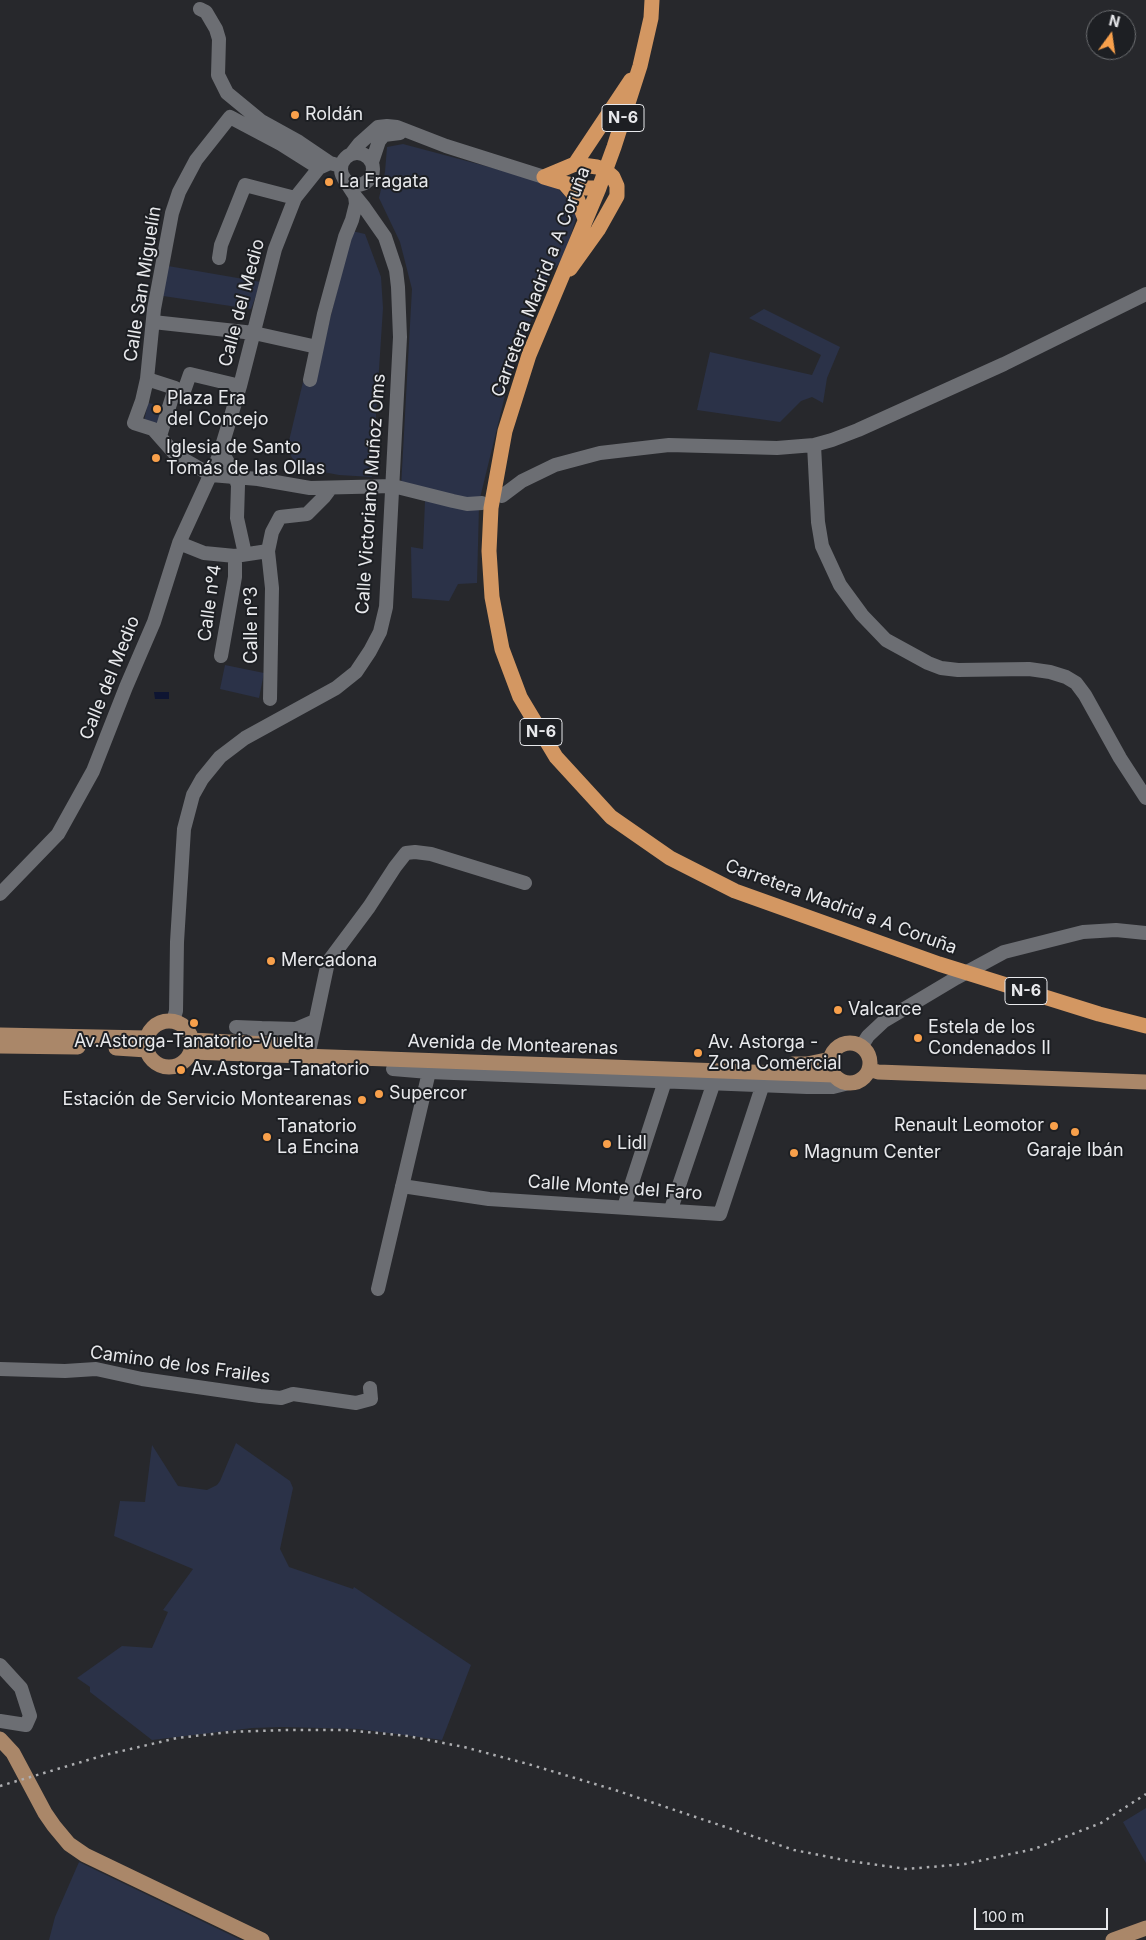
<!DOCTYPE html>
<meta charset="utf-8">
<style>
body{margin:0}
#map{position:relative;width:1146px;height:1940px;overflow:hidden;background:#27282c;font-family:Inter,sans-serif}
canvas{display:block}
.north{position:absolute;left:1086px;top:10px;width:50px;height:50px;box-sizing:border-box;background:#1d1f23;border:1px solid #6e7073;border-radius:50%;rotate:14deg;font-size:14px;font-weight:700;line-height:20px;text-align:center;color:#e8e9ec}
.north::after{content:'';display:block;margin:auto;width:18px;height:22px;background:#f8a04b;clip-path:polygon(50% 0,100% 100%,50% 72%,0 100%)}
.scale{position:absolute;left:974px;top:1908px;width:134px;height:22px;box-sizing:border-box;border:2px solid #e8e9ec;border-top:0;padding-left:6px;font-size:15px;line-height:18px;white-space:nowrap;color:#e8e9ec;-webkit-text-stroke:4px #1d1f23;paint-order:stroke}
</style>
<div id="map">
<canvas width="1146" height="1940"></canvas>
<div class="north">N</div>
<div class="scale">100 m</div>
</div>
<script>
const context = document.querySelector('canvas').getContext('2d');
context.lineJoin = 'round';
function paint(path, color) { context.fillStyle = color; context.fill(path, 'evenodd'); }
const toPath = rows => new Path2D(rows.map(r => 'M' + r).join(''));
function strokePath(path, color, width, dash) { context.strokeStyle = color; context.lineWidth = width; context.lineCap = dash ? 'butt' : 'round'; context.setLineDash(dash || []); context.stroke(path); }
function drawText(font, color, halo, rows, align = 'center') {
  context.font = font + ' Inter,sans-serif'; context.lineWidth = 4; context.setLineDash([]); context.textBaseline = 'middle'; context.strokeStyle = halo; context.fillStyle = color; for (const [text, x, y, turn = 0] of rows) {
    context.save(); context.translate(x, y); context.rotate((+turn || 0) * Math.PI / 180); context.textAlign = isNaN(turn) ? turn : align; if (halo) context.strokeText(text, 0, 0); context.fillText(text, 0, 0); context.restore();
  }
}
const green = toPath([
 [403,144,553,184,579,209,563,260,549,274,510,375,480,498,445,498,401,487,412,289,400,242,379,198,385,172,387,147],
 [352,231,365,234,381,277,383,308,372,477,339,475,297,467,288,450,288,445,303,382,314,383],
 [168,266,261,282,251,309,163,296],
 [764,309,840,347,827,378,823,403,812,397,801,401,780,422,697,410,710,352,812,375,821,355,749,318],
 [148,403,165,406,160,425,144,421],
 [425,501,479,507,477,583,458,584,449,601,412,598,411,547,423,549],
 [225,665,264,673,259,698,220,689],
 [236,1443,290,1481,293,1488,280,1549,289,1567,353,1589,354,1587,471,1665,442,1740,358,1729,282,1727,252,1728,152,1740,90,1692,90,1687,77,1678,122,1646,152,1648,168,1612,163,1610,193,1569,114,1536,120,1501,145,1502,152,1445,178,1486,207,1490,217,1485,220,1481],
 [1146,1808,1146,1863,1123,1822],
 [79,1862,241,1940,49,1940,55,1917]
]);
const water = toPath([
 [154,692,169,692,169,699,155,699]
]);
const minor = toPath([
 [200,9,206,12,216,29,219,39,218,75,227,93,261,121,299,142,330,163,341,166],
 '341 169a16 16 0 1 1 32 0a16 16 0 1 1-32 0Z',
 [352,153,359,144,378,127,387,126,397,127,446,146,544,177],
 [372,162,379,141,384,135,400,133],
 [219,258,221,245,245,185,295,198],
 [153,322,254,333,317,347],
 [147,379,154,309,172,213,179,192,196,160,230,117,281,144,319,168,330,163],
 [310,380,324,314,345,237,352,220,356,204,355,196],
 [174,391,183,394,190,374,240,386],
 [160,436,175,388,147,379,142,401,134,423,153,429,176,455,211,475,258,479,310,488,393,486,453,501,467,504,482,503],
 [814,445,818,522,822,546,840,585,862,615,886,640,928,663,941,668,958,670,1029,669,1050,672,1066,677,1076,683,1085,695,1120,758,1146,798],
 [219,456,226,459,230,466,231,477],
 [235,477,238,485,237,518,245,554],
 [502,496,522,481,555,465,600,453,669,445,777,448,814,445,832,440,858,430,1004,364,1146,294],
 [179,543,204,553,235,556,268,551],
 [221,656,235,577,235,556],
 [270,699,272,588,268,551,272,532,280,517,307,514,324,497,330,489],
 [0,894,58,834,93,771,126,687,154,622,179,543,219,456,240,386,275,249,295,198,319,168],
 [173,1021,176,1011,177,942,184,829,193,795,202,779,220,757,245,738,336,688,356,672,370,651,380,632,386,607,400,337,398,287,396,270,385,237,364,207,355,196,344,179],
 [236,1027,261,1028],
 [249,1043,256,1036,261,1028,296,1029,315,1021],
 [310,1047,328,962,369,907,395,867,406,853,415,852,431,854,525,883],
 [861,1047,868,1036,884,1021,956,978,1004,952,1083,932,1116,930,1146,933],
 [393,1069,429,1072,807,1087,833,1087,849,1083],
 [402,1186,489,1199,720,1214,763,1084],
 [624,1207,665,1081],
 [671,1209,714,1082],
 [378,1289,429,1072],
 [0,1369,65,1371,96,1369,142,1379,260,1396,281,1398,293,1394,356,1403,371,1399,370,1388],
 [0,1665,21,1688,30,1716,26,1725,0,1721]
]);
const major = toPath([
 '146 1044a23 23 0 1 1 46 0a23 23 0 1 1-46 0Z',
 [0,1035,147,1038],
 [192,1040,302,1046],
 '830 1063a20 20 0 1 1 40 0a20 20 0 1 1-40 0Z',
 [0,1046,78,1047],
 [116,1048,147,1050],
 [191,1052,834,1075],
 [793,1064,807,1064,831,1059],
 [869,1069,878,1072,1146,1082],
 [0,1739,13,1753,45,1813,54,1826,69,1844,85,1855,262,1940],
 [1113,1940,1146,1928]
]);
const highway = toPath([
 [652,0,651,18,640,66,614,147,599,188,529,355,505,431,491,508,489,551,492,597,502,649,520,697,556,757,611,817,670,858,735,891,939,964,1099,1014,1146,1026],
 [544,177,575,164,631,80],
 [544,177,564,183,577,198,585,219],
 [564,183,586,188,599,188],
 [570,269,598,230,617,196,617,186,613,177,605,170,597,167,575,164]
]);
const rail = toPath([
 [0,1786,105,1755,177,1738,230,1732,286,1730,346,1730,408,1736,464,1747,528,1764,615,1790,794,1850,849,1861,907,1869,965,1864,1034,1849,1101,1823,1146,1794]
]);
const markers = [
 [295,115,5,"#f8a04b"],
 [329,182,5,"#f8a04b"],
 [157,409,5,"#f8a04b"],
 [156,458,5,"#f8a04b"],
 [271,961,5,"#f8a04b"],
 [838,1010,5,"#f8a04b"],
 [194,1023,5,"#f8a04b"],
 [918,1038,5,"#f8a04b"],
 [698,1053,5,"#f8a04b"],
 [181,1070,5,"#f8a04b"],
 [379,1094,5,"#f8a04b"],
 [362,1100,5,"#f8a04b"],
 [1054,1126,5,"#f8a04b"],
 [1075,1132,5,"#f8a04b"],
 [267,1137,5,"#f8a04b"],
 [607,1144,5,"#f8a04b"],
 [794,1153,5,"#f8a04b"]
];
const shields = [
 [623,118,42],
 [541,732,42],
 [1026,991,42]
];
const shieldNames = [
 ["N-6",623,118],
 ["N-6",541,732],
 ["N-6",1026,991]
];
const poiNames = [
 ["Roldán",305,115],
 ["La Fragata",339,182],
 ["Plaza Era",167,399],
 ["del Concejo",167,420],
 ["Iglesia de Santo",166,448],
 ["Tomás de las Ollas",166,469],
 ["Mercadona",281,961],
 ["Valcarce",848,1010],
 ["Estela de los",928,1028],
 ["Condenados II",928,1049],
 ["Av.Astorga-Tanatorio-Vuelta",194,1042,"center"],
 ["Av. Astorga -",708,1043],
 ["Zona Comercial",708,1064],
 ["Av.Astorga-Tanatorio",191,1070],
 ["Supercor",389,1094],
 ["Estación de Servicio Montearenas",352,1100,"right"],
 ["Renault Leomotor",1044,1126,"right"],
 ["Tanatorio",277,1127],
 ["La Encina",277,1148],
 ["Lidl",617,1144],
 ["Garaje Ibán",1075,1151,"center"],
 ["Magnum Center",804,1153]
];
const streetNames = [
 ["Carretera Madrid a A Coruña",541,282,-69],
 ["Calle San Miguelín",143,284,-81],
 ["Calle del Medio",242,303,-75],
 ["Calle Victoriano Muñoz Oms",371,494,-86],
 ["Calle nº4",210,603,-82],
 ["Calle nº3",252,625,-90],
 ["Calle del Medio",110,678,-68],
 ["Carretera Madrid a A Coruña",841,907,20],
 ["Avenida de Montearenas",513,1045,2],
 ["Calle Monte del Faro",615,1188,4],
 ["Camino de los Frailes",180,1365,8]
];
paint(green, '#2b3248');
paint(water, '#0e1532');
strokePath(minor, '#6c6e73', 14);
strokePath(major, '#aa8769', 15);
strokePath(highway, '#d39762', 15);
strokePath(rail, '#adaeb1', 2.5, [2.5, 5]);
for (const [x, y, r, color] of markers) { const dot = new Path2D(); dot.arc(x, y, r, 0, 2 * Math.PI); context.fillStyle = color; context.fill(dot); strokePath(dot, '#1d1f23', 2); }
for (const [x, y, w] of shields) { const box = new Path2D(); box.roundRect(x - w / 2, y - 13.5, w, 27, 4); context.fillStyle = '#1d1f23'; context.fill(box); strokePath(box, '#e8e9ec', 1); }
drawText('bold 16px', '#e8e9ec', null, shieldNames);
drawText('18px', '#e8e9ec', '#1d1f23', poiNames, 'left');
drawText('18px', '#e8e9ec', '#1d1f23', streetNames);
</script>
